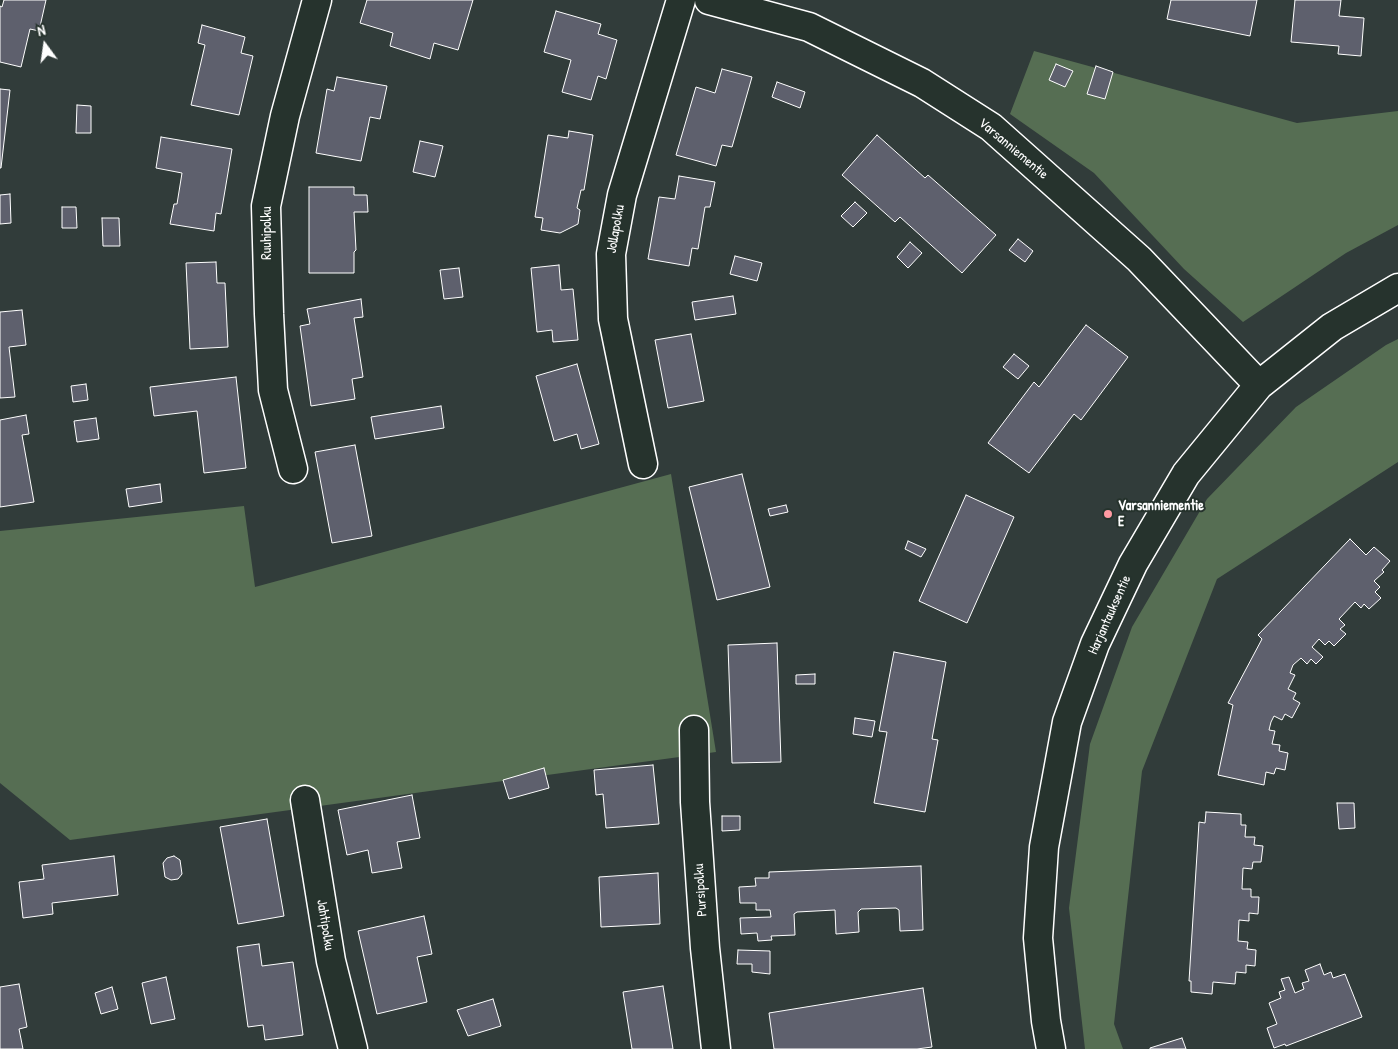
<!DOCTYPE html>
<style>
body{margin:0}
#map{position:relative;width:1398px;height:1049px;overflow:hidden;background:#313c3a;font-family:"Patrick Hand",sans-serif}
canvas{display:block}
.north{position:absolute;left:20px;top:20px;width:50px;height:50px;-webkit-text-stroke:4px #26332d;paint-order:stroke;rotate:346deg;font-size:14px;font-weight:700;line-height:20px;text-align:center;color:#fff}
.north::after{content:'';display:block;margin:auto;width:18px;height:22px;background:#fff;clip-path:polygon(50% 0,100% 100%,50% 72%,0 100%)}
</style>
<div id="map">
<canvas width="1398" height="1049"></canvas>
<div class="north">N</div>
</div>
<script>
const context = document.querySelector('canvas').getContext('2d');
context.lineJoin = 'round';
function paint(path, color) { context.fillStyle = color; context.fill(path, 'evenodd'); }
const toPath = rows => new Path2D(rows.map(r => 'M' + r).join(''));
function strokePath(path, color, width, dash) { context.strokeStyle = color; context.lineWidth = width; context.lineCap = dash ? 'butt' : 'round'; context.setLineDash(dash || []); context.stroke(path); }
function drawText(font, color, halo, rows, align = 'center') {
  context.font = font + ' "Patrick Hand",sans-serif'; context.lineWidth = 4; context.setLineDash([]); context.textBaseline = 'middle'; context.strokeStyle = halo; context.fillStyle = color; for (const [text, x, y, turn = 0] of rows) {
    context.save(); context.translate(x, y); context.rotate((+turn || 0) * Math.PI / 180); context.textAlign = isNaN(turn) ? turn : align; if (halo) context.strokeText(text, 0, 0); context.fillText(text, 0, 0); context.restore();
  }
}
const green = toPath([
 [1034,51,1297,123,1398,111,1398,225,1346,253,1243,322,1184,269,1094,173,1010,114],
 [1398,339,1398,462,1217,579,1142,771,1114,1024,1123,1049,1085,1049,1069,908,1090,744,1132,627,1207,499,1296,407,1386,345],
 [671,474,716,752,70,840,0,783,0,531,244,506,255,587]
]);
const building = toPath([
 [4,0,46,0,39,31,30,29,21,67,0,62,0,6,2,7,4,0],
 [367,0,473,0,458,50,434,43,430,59,390,46,393,33,360,23,367,0],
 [1171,0,1257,0,1250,36,1167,19,1171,0],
 [1295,0,1341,0,1339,16,1364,18,1361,56,1338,54,1339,46,1291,42,1295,0],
 [556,11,601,24,598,34,617,40,606,79,598,76,591,100,562,92,571,60,544,52,556,11],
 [202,25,245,37,241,53,253,56,239,115,191,105,205,45,198,43,202,25],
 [1056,64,1073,71,1065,87,1049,80,1056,64],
 [1096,66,1113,72,1105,99,1087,94,1096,66],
 [722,69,752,77,732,147,722,145,716,166,676,155,696,87,715,93,722,69],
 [337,77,387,86,380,119,370,117,361,161,316,153,327,89,334,91,337,77],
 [777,82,805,92,800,108,772,97,777,82],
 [0,89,10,90,1,168,0,168,0,89],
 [77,105,91,106,91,133,76,133,77,105],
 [569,131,593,135,584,190,581,190,577,208,580,210,578,224,560,233,541,230,543,218,535,217,548,135,568,138,569,131],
 [877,135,925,178,928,175,996,235,962,273,900,217,895,222,842,175,877,135],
 [161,137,232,149,221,214,216,213,214,231,170,224,174,204,177,204,182,173,156,168,161,137],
 [420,141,443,146,435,177,413,172,420,141],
 [679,176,715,182,710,207,705,207,698,249,692,248,689,266,648,259,659,197,675,199,679,176],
 [309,187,354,187,354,195,367,195,368,212,354,212,356,250,354,252,354,273,309,273,309,187],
 [10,194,11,223,0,224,0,195,10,194],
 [855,202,867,213,853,227,841,216,855,202],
 [62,207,76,207,77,228,62,228,62,207],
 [102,218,119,218,120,246,103,246,102,218],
 [1018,239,1033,251,1025,262,1009,250,1018,239],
 [910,242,922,253,908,268,897,257,910,242],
 [735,256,762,263,757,281,730,274,735,256],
 [216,262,217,283,225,283,228,347,190,349,186,263,216,262],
 [559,265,561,290,573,289,578,340,553,342,552,330,537,332,531,268,559,265],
 [459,268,463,297,444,299,440,270,459,268],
 [733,296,736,314,695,320,692,302,733,296],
 [361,299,363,317,354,318,363,377,352,379,355,399,311,406,300,326,310,324,307,309,361,299],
 [22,310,26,345,9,347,15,397,0,398,0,312,22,310],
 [1086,325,1128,357,1081,420,1074,414,1029,473,988,443,1034,382,1039,387,1086,325],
 [691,334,704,401,668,408,655,340,691,334],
 [1014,354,1029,366,1018,379,1003,367,1014,354],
 [577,364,599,444,581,449,577,434,554,441,536,376,577,364],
 [236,377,246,468,204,473,197,411,154,416,150,387,236,377],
 [86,384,88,400,73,402,71,386,86,384],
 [441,406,444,428,375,439,371,417,441,406],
 [26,415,29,434,22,435,34,502,0,507,0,420,26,415],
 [96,418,99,439,77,442,74,421,96,418],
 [355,445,372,536,332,543,315,452,355,445],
 [742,474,770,587,717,600,689,487,742,474],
 [160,484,162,502,129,507,126,489,160,484],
 [966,495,1014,517,967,623,919,601,966,495],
 [786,505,788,512,770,516,768,509,786,505],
 [1350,539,1366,555,1374,547,1390,561,1382,570,1384,572,1374,581,1380,587,1375,592,1381,598,1369,609,1364,604,1361,608,1355,602,1339,619,1345,625,1340,629,1346,634,1334,646,1329,641,1325,645,1319,639,1312,647,1323,657,1316,664,1311,659,1307,664,1301,658,1293,665,1290,673,1295,675,1288,689,1296,693,1293,699,1300,703,1292,718,1285,714,1282,720,1274,716,1271,722,1269,730,1275,731,1272,744,1280,745,1279,751,1288,753,1285,770,1276,768,1274,774,1266,772,1264,785,1218,775,1233,705,1228,703,1262,639,1258,635,1350,539],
 [908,541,926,549,921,557,905,549,908,541],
 [777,643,781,762,732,763,728,645,777,643],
 [894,652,946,662,932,739,938,740,925,812,874,803,887,732,879,731,894,652],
 [815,674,815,684,796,684,796,675,815,674],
 [855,718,875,721,872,737,853,734,855,718],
 [653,765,659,824,606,828,603,794,596,795,594,770,653,765],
 [544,768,549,788,509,799,503,780,544,768],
 [412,795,420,838,397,842,402,868,372,873,368,850,347,855,338,810,412,795],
 [1337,803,1354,803,1355,828,1339,829,1337,803],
 [1206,812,1241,814,1241,825,1246,825,1245,837,1255,837,1254,845,1263,846,1261,862,1253,862,1252,869,1243,868,1242,889,1251,889,1251,897,1259,897,1258,914,1249,913,1249,921,1239,920,1238,941,1248,942,1247,949,1256,950,1255,966,1246,965,1246,973,1236,972,1235,984,1213,982,1212,994,1191,992,1191,981,1189,981,1199,822,1205,823,1206,812],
 [722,816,740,816,740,830,722,831,722,816],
 [267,819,284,916,238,924,220,827,267,819],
 [114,856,118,895,52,903,53,914,23,918,19,882,44,879,42,865,114,856],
 [174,856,180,860,182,874,178,879,171,880,165,877,163,863,167,858,174,856],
 [921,866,923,930,900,931,899,910,896,908,861,909,858,912,859,932,836,934,835,910,797,912,794,914,795,935,771,936,772,940,758,941,757,933,741,934,740,918,771,917,770,910,756,910,756,903,740,903,739,887,756,886,755,878,769,878,769,872,921,866],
 [658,873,660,924,601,927,599,877,658,873],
 [424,916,432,954,417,957,427,1002,377,1014,358,931,424,916],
 [259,944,262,966,293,962,303,1035,265,1040,263,1025,248,1027,237,947,259,944],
 [738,950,770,951,770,974,752,972,752,964,737,964,738,950],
 [1320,964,1324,975,1331,972,1333,978,1345,974,1362,1017,1286,1046,1285,1044,1274,1048,1267,1028,1277,1024,1269,1003,1281,998,1279,992,1285,990,1281,979,1289,977,1295,993,1304,989,1302,983,1309,981,1305,970,1320,964],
 [166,977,175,1019,151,1024,142,983,166,977],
 [19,984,27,1027,19,1029,23,1049,0,1049,0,987,19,984],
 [663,986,673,1049,632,1049,623,992,663,986],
 [112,987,118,1009,101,1014,95,993,112,987],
 [923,988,932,1047,917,1049,774,1049,769,1013,923,988],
 [493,999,501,1026,468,1036,457,1010,493,999],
 [1182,1038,1186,1049,1150,1049,1150,1048,1182,1038]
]);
const minor = toPath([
 [709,0,809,27,922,83,991,127,1139,259,1259,385],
 [643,464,613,319,611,254,622,195,681,0],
 [293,469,273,390,269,314,266,206,285,116,317,0],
 [694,730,695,802,705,948,716,1049],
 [305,800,331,961,353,1049],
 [1051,1049,1046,1021,1038,938,1044,847,1067,722,1095,644,1133,564,1186,474,1259,385,1332,327,1398,288]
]);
const markers = [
 [1108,514,5,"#ff9aa2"]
];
const streetNames = [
 ["Varsanniementie",1013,149,40],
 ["Jollapolku",616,229,-80],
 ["Ruuhipolku",267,233,-90],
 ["Harjantauksentie",1110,615,-66],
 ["Pursipolku",701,890,-94],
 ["Jahtipolku",325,925,81]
];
const poiNames = [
 ["Varsanniementie",1118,506],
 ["E",1118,522]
];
paint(green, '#566e53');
paint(building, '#5e606d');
strokePath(building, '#fff', 1);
strokePath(minor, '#fff', 31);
strokePath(minor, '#26332d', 28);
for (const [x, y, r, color] of markers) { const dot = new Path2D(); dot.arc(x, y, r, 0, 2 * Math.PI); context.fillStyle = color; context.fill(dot); strokePath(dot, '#26332d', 2); }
drawText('14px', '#fff', '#26332d', streetNames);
drawText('bold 14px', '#fff', '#26332d', poiNames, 'left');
</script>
